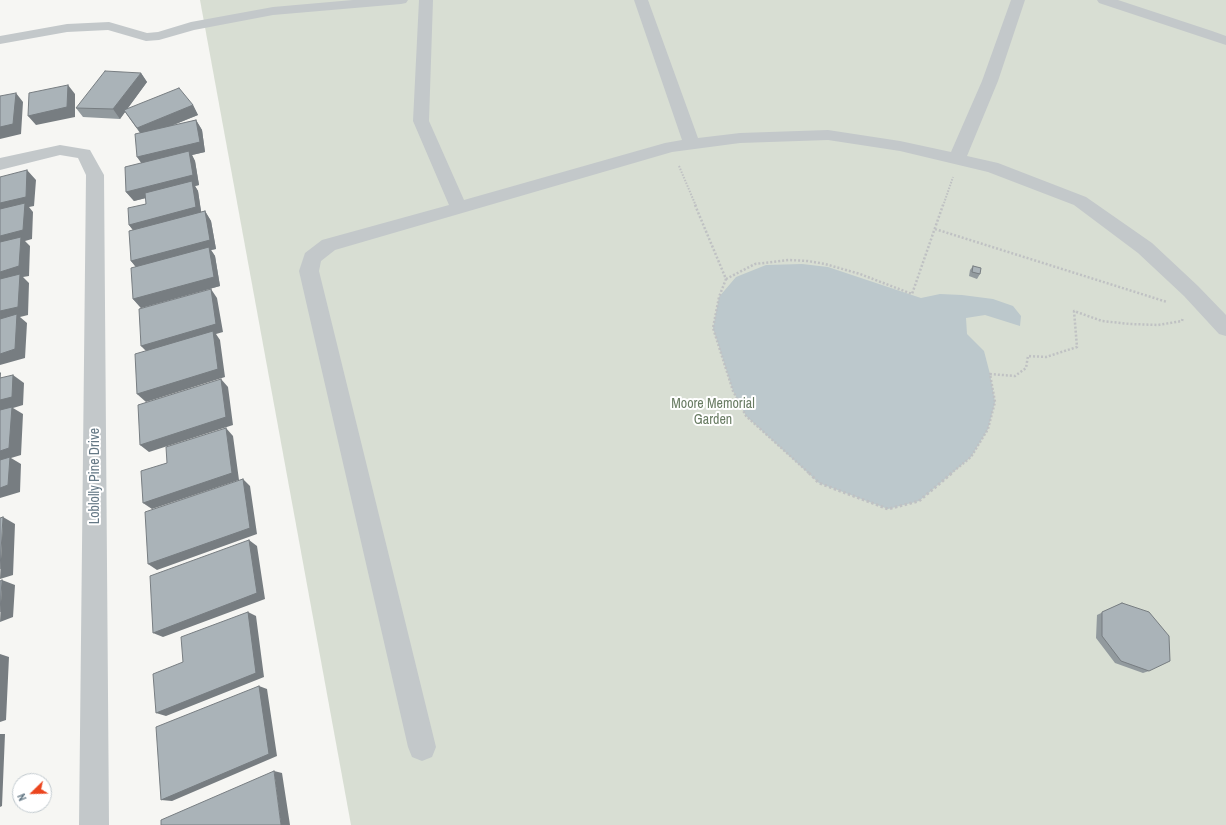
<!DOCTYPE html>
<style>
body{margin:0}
#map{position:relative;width:1226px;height:825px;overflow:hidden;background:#f6f6f3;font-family:"Archivo Narrow",sans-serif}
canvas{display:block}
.north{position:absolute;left:12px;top:773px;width:40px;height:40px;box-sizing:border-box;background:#fff;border:1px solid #c1c9ce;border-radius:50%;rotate:247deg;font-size:11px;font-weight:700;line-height:16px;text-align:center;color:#647885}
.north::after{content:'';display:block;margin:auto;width:14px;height:18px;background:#eb451e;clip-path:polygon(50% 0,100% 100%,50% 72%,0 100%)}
</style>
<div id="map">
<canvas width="1226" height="825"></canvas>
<div class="north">N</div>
</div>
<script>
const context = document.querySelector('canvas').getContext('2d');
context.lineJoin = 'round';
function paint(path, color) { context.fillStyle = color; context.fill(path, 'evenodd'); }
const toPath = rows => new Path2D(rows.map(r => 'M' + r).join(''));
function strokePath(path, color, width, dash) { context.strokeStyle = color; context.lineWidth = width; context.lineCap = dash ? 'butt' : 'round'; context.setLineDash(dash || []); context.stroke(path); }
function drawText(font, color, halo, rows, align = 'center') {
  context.font = font + ' "Archivo Narrow",sans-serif'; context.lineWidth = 4; context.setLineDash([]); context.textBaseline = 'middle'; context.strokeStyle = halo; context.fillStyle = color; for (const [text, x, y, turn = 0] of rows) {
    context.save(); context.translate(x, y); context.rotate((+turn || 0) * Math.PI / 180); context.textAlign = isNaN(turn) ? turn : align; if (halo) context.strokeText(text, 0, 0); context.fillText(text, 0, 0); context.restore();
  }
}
const green = toPath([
 [200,0,1226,0,1226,825,351,825]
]);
const water = toPath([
 [802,264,828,267,921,298,940,294,962,295,993,299,1013,306,1021,316,1020,326,985,315,966,318,967,334,984,351,990,374,995,402,988,429,971,457,919,501,888,509,819,483,746,416,733,391,713,328,719,297,736,277,766,265]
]);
const pathFar2 = toPath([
 [679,166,696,206],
 [943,206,953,177]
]);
const pathFar1 = toPath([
 [695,205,726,279,719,297,713,328,733,391,746,416,810,474],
 [935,229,1167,302],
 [726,279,755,264,789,260,808,261,825,264,860,274,912,294,943,205],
 [950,474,971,457,988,429,995,402,990,374,1015,376,1026,368,1028,356,1046,357,1077,347,1074,311,1102,321,1130,324,1158,325,1182,321,1183,317]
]);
const path = toPath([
 [809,473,819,483,888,509,919,501,952,473]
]);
const minor = toPath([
 [353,0,408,0,406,3,401,4,273,15,194,30,159,40,146,41,108,30,67,32,0,44,0,36,67,24,109,22,147,33,158,32,191,22,273,7,353,0],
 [419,0,433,0,429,121,464,200,665,143,682,140,634,0,648,0,698,138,740,133,828,130,900,141,951,152,982,81,1011,0,1025,0,998,81,967,156,998,163,1086,197,1152,243,1198,286,1226,315,1226,336,1219,334,1184,296,1138,253,1074,205,988,172,900,151,828,140,740,143,672,152,335,250,321,261,319,271,436,747,432,757,422,761,412,757,408,747,299,271,305,253,322,240,449,205,413,121,419,0],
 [1097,0,1118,0,1212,31,1226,36,1226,45,1099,3,1097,0],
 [60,145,90,150,104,175,109,825,79,825,86,175,78,158,60,155,0,170,0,158,60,145]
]);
const wall = toPath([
 [141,73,147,82,127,109,193,105,198,115,171,126,196,120,202,130,205,152,192,155,195,161,199,185,195,186,198,191,201,212,205,211,211,221,216,249,211,250,215,256,220,286,141,308,133,299,136,266,131,261,133,230,129,225,146,204,146,198,134,201,126,192,141,163,140,133,125,112,120,119,83,117,76,108],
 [973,266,980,274,977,279,969,276,970,270],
 [1122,603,1149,671,1143,673,1115,663,1096,638,1097,615]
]);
const shadedWall = toPath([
 [141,73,147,82,120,119,113,109],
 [68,85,75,94,75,117,36,125,28,116],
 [16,93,23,102,21,134,0,139,0,127],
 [193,105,198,115,143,137,137,128],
 [196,120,202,130,205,152,192,155,195,161,199,185,195,186,198,191,202,217,136,234,129,225,193,186,134,201,126,192,144,167,137,157],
 [27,170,36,180,34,206,29,207,33,212,32,239,25,241,30,246,29,276,23,277,29,283,28,315,20,317,27,323,25,358,0,365,0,203],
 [205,211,211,221,216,249,211,250,215,256,220,286,141,308,133,299,138,270,131,261],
 [211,289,217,298,223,332,216,334,220,340,225,377,146,402,137,394,149,354,141,346],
 [0,372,1,373,0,390],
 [13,375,24,383,23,405,13,408,23,414,21,455,11,458,21,464,20,492,0,498,0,400],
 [221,379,228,387,233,425,149,452,140,445],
 [226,428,233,436,239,480,152,509,143,503],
 [243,479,250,486,257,534,157,570,148,564],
 [3,517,15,524,13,575,0,579],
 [249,540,257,546,265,599,163,637,153,633],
 [2,580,15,585,13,617,0,622],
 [248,612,256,616,264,677,166,716,156,713],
 [0,654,9,657,6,720,0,722],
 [259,686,267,689,277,756,172,801,161,800],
 [0,734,5,734,2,806,0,807],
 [274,771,282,773,290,825,281,825]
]);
const building = toPath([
 [105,71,141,73,113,109,76,108,105,71],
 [68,85,67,107,28,116,29,93,68,85],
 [179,88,193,105,137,128,124,110,179,88],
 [16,93,13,124,0,127,0,96,16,93],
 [196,120,200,142,137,157,135,134,196,120],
 [189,151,193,175,126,192,125,167,189,151],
 [27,170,26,197,0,203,0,177,27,170],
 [192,181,196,207,129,225,128,208,146,204,145,193,192,181],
 [25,203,23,230,0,236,0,209,25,203],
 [205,211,210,240,131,261,129,231,205,211],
 [21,237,19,266,0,272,0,242,21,237],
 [209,247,214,277,133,299,131,268,209,247],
 [973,266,981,268,980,274,972,272,973,266],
 [20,274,18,307,0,311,0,279,20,274],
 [211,289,216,324,141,346,139,309,211,289],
 [17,314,15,349,0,354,0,319,17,314],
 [213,331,218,369,137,394,135,354,213,331],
 [13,375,12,397,0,400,0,378,13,375],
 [221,379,226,417,140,445,138,405,221,379],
 [12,407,9,448,0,451,0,410,12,407],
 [226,428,232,473,143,503,141,471,167,463,166,447,226,428],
 [10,457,8,485,0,488,0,460,10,457],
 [243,479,250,528,148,564,145,512,243,479],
 [3,517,0,569,0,518,3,517],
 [249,540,257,593,153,633,150,576,249,540],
 [2,580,0,612,0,581,2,580],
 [1122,603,1149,612,1169,636,1170,661,1149,671,1121,661,1102,636,1102,612,1122,603],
 [248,612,256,673,156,713,153,674,183,662,181,637,248,612],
 [259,686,269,754,161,800,156,727,259,686],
 [274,771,281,825,161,825,161,820,274,771]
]);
const parkNames = [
 ["Moore Memorial",713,404],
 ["Garden",713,420]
];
const streetNames = [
 ["Loblolly Pine Drive",95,476,-90]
];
paint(green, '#d8ded3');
paint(water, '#bcc8cc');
strokePath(pathFar2, '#bfc1c3', 2, [1.5, 1.5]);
strokePath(pathFar1, '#bfc1c3', 2.5, [2, 2]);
strokePath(path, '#bfc1c3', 3, [2.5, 2.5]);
paint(minor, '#c3c8ca');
paint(wall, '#929a9e');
paint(shadedWall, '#777d81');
paint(building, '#aab3b8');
strokePath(building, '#777d81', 1);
drawText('14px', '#697c63', '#fff', parkNames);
drawText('14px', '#647885', '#fff', streetNames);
</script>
